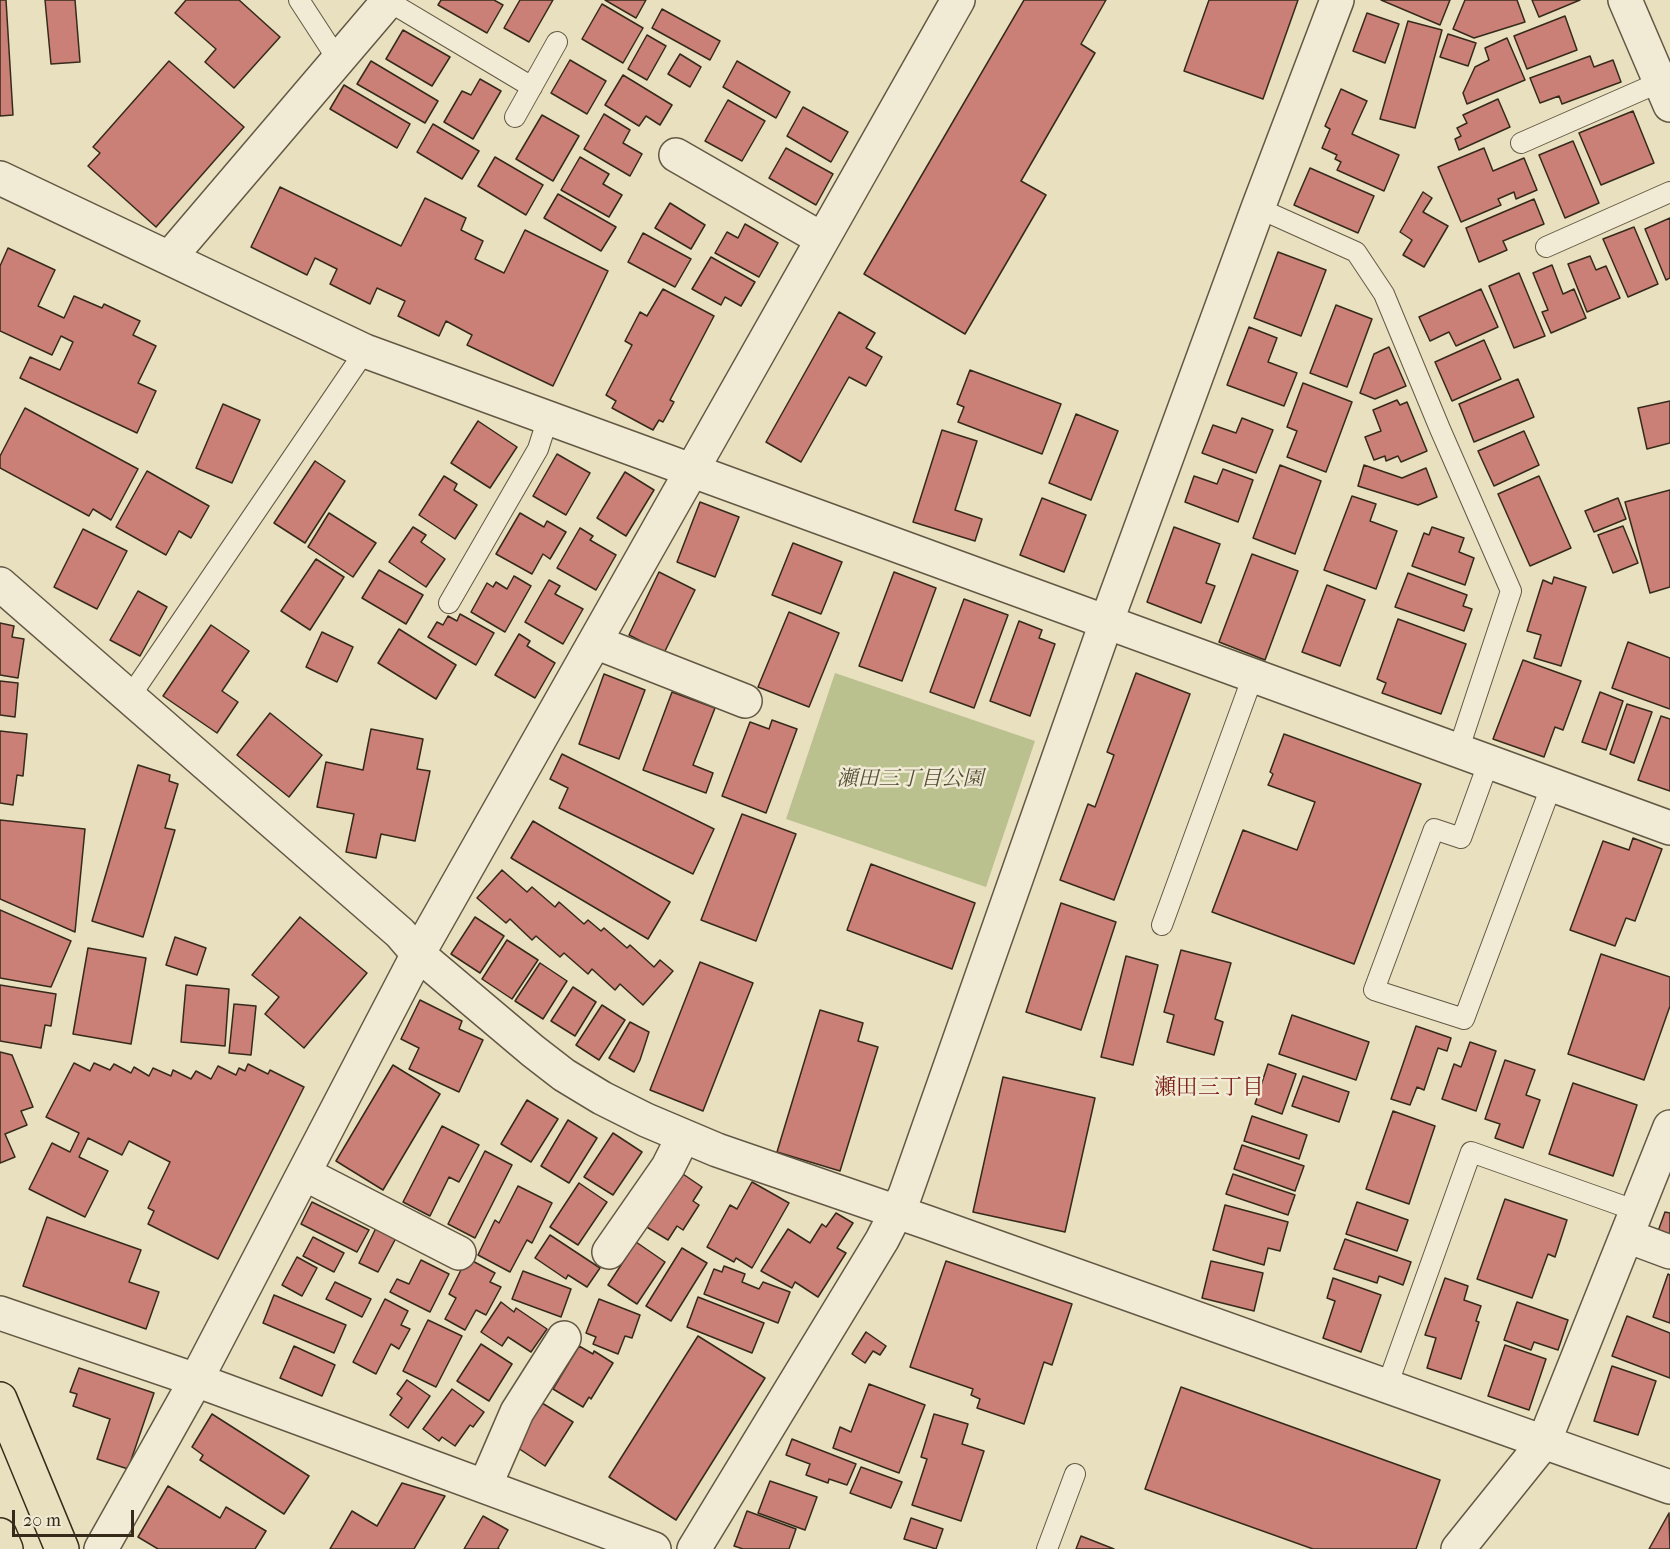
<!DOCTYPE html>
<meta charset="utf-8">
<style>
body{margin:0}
#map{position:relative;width:1670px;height:1549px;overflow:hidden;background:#e9e0bf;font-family:"IM FELL French Canon",serif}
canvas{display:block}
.scale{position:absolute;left:12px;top:1510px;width:122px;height:27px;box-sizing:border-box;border:3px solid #362a1b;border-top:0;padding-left:8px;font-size:18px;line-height:21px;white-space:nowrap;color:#362a1b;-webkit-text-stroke:4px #f1ebd5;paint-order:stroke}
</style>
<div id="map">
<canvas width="1670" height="1549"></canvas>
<div class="scale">20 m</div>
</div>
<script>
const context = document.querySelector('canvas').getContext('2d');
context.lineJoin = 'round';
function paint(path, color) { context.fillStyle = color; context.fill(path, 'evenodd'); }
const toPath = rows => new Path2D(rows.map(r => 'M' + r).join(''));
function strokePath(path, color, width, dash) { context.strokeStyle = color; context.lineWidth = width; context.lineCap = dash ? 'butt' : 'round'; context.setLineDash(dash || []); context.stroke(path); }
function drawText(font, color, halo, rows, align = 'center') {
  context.font = font + ' "IM FELL French Canon","Noto Serif JP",serif'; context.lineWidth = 5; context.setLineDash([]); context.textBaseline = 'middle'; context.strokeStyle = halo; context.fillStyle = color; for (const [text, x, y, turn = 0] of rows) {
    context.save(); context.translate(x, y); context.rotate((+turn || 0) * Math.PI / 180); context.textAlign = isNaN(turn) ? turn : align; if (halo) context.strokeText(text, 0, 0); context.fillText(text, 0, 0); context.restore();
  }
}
const green = toPath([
 [835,673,1035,741,986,887,786,819]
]);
const building = toPath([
 [0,0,6,0,13,115,0,116,0,0],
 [45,0,75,0,80,62,51,64,45,0],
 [186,0,239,0,280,37,234,88,205,62,216,49,175,13,186,0],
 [441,0,494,0,503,5,487,33,438,5,441,0],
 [520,0,553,0,529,42,504,28,520,0],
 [605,0,646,0,636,18,605,0],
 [1024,0,1106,0,1081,44,1095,53,1021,181,1046,195,965,334,864,274,1024,0],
 [1209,0,1298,0,1263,99,1184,71,1209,0],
 [1381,0,1450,0,1440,25,1381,0],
 [1465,0,1517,0,1525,22,1474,38,1453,29,1465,0],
 [1532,0,1580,0,1539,17,1532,0],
 [602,4,643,28,623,63,582,39,602,4],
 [662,9,720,41,710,60,652,28,662,9],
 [1367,13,1399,24,1385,63,1353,51,1367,13],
 [1565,16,1577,50,1527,69,1514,36,1565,16],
 [1408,21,1442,30,1415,128,1380,119,1408,21],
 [403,30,450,57,432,86,386,59,403,30],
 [1448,34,1476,43,1468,66,1440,57,1448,34],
 [647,35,666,46,647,80,628,69,647,35],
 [1507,38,1525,80,1467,104,1463,93,1475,67,1489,60,1485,48,1507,38],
 [680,54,701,67,690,87,668,74,680,54],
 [1590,56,1594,67,1613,60,1621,82,1562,104,1559,96,1540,103,1530,78,1590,56],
 [570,60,606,81,587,114,551,93,570,60],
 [169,61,244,127,156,227,88,166,100,153,93,147,169,61],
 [371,61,438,101,425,123,357,84,371,61],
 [737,61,790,92,776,118,723,87,737,61],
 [623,75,672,105,660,125,646,116,639,126,605,105,623,75],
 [480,79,501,91,473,139,444,122,462,91,471,95,480,79],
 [344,85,410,124,397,148,330,109,344,85],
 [1341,89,1367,101,1352,134,1399,155,1384,191,1337,170,1341,162,1335,159,1337,155,1322,148,1330,129,1325,126,1341,89],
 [1498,99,1510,127,1459,150,1455,139,1461,136,1457,128,1467,123,1463,115,1498,99],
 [728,100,765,121,742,161,705,141,728,100],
 [803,107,848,132,831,162,787,136,803,107],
 [1633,111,1654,163,1601,185,1579,133,1633,111],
 [604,114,630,130,623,143,642,154,630,176,584,149,604,114],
 [542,115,579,136,553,181,516,159,542,115],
 [433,124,479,151,462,179,417,152,433,124],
 [1573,141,1599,203,1565,218,1539,155,1573,141],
 [786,148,833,174,816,205,769,178,786,148],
 [1484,148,1493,171,1524,158,1537,190,1516,199,1514,192,1498,199,1501,205,1461,222,1438,167,1484,148],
 [495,157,543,185,526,215,478,186,495,157],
 [580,157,609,174,603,184,622,195,609,217,561,190,580,157],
 [1310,168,1374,196,1358,233,1294,205,1310,168],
 [280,187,401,246,425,198,466,218,461,230,483,241,475,259,504,273,525,230,608,271,553,386,467,345,472,335,446,321,439,336,398,316,405,301,377,288,370,304,330,284,337,269,315,258,307,275,251,247,280,187],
 [1423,192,1432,198,1423,212,1448,226,1424,267,1403,255,1412,240,1400,232,1423,192],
 [558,194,616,227,601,251,544,218,558,194],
 [1534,199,1544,224,1503,241,1507,250,1479,262,1466,228,1534,199],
 [670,203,705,225,691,249,655,228,670,203],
 [1670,218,1670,278,1666,280,1645,229,1670,218],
 [745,224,778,243,759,277,715,253,727,232,738,238,745,224],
 [1634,227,1658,284,1628,297,1603,239,1634,227],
 [643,233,691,259,675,287,628,262,643,233],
 [8,248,55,270,38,306,64,318,74,296,102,308,104,304,140,321,133,335,156,346,138,383,156,391,137,433,20,378,30,357,60,370,73,342,61,336,52,355,0,331,0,266,8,248],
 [1278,252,1326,270,1301,336,1254,318,1278,252],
 [1590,256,1596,270,1606,266,1620,298,1587,312,1568,264,1590,256],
 [711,257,755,282,741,306,725,297,721,305,692,289,711,257],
 [1552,265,1563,294,1574,289,1586,318,1551,333,1542,312,1548,310,1533,273,1552,265],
 [1519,273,1545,336,1514,348,1489,286,1519,273],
 [663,289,714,316,670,400,674,402,663,422,659,420,653,430,612,408,616,401,606,395,632,345,625,341,640,312,647,316,663,289],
 [1481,289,1498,327,1456,346,1449,332,1430,341,1419,317,1481,289],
 [1336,305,1372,319,1347,387,1310,373,1336,305],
 [839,312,875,333,866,348,882,357,866,386,849,377,801,462,766,442,839,312],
 [1249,327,1277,338,1268,362,1297,373,1284,406,1227,385,1249,327],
 [1484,340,1501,379,1452,401,1435,362,1484,340],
 [1389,347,1406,386,1375,399,1360,393,1374,354,1389,347],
 [970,370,1061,404,1042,454,958,422,964,407,957,404,970,370],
 [1518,379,1534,417,1474,442,1459,404,1518,379],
 [1303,383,1352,402,1326,472,1287,457,1297,431,1287,427,1303,383],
 [1397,400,1400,405,1407,402,1427,451,1401,462,1398,456,1386,461,1385,456,1374,460,1365,437,1381,431,1373,410,1397,400],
 [1670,401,1670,443,1647,449,1638,408,1670,401],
 [223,404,260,420,232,483,196,468,223,404],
 [25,408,138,469,111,520,93,509,89,516,0,468,0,456,25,408],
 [1076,414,1118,431,1091,500,1049,483,1076,414],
 [1242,418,1273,430,1256,473,1202,453,1213,425,1236,433,1242,418],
 [478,421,517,447,490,488,451,463,478,421],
 [942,430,977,441,955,510,982,519,975,541,913,522,942,430],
 [1524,431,1539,465,1494,486,1478,451,1524,431],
 [557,454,590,473,566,515,533,496,557,454],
 [315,461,345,481,305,543,274,523,315,461],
 [1280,465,1321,481,1295,554,1253,538,1280,465],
 [1364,465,1402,478,1426,468,1437,497,1418,505,1358,486,1364,465],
 [1223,469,1253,480,1238,522,1185,502,1194,476,1217,484,1223,469],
 [147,471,209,506,191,538,179,531,166,555,116,527,147,471],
 [625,472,654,490,626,536,597,518,625,472],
 [444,476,457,484,454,490,477,505,455,539,419,515,444,476],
 [1539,476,1571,548,1530,566,1498,494,1539,476],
 [1670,490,1670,587,1650,593,1625,502,1670,490],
 [1352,496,1376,504,1370,521,1397,531,1376,589,1324,570,1352,496],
 [1042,498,1086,515,1064,572,1020,555,1042,498],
 [1618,498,1626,519,1594,532,1585,511,1618,498],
 [700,502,739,517,715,577,677,562,700,502],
 [329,513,376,543,353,577,308,547,329,513],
 [520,513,544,527,547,521,566,532,550,559,543,554,532,574,496,554,520,513],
 [1623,526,1638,563,1613,573,1598,535,1623,526],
 [413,527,426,535,421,542,445,559,426,587,389,562,413,527],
 [1174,527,1220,544,1206,583,1215,586,1201,623,1147,602,1174,527],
 [1432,527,1464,538,1459,552,1474,558,1465,585,1412,566,1424,533,1429,535,1432,527],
 [580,528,593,536,590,540,616,555,596,590,557,568,580,528],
 [83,529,127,551,97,609,54,587,83,529],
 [793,543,842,562,821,614,772,595,793,543],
 [1252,554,1298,571,1265,660,1219,642,1252,554],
 [316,559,344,577,310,630,281,611,316,559],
 [379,570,423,595,406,624,362,598,379,570],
 [659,572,695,590,664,653,629,635,659,572],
 [894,572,936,588,902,681,859,666,894,572],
 [1408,573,1467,595,1463,606,1472,609,1464,631,1395,607,1408,573],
 [514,576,531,586,505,632,471,612,487,583,493,587,496,582,507,589,514,576],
 [1554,577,1586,587,1561,666,1534,658,1541,635,1527,631,1543,580,1552,584,1554,577],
 [549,580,560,586,555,594,583,609,563,644,525,622,549,580],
 [1327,585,1365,600,1340,666,1302,652,1327,585],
 [138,591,167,607,140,656,110,640,138,591],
 [964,599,1008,615,974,708,930,692,964,599],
 [789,612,839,633,809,707,758,687,789,612],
 [460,614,494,633,476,665,428,637,437,622,443,625,448,616,457,621,460,614],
 [1398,619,1466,644,1441,714,1382,693,1386,683,1377,679,1398,619],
 [1019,621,1042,630,1039,638,1055,644,1030,716,990,701,1019,621],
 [0,623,14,626,12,637,24,639,18,678,0,675,0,623],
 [211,625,249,651,222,691,238,702,217,733,163,696,211,625],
 [399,629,456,665,436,699,378,663,399,629],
 [322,632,353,647,337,682,306,667,322,632],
 [519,634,530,641,527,646,555,663,535,698,495,675,519,634],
 [1628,642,1670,658,1670,709,1612,688,1628,642],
 [1523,660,1581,681,1563,730,1555,727,1544,757,1493,739,1523,660],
 [1136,673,1190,694,1114,900,1060,880,1088,804,1095,807,1114,755,1107,752,1136,673],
 [604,674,645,690,619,759,579,744,604,674],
 [0,681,18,683,15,717,0,715,0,681],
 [672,692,715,708,693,765,713,773,706,793,643,770,672,692],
 [1600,692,1623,701,1606,750,1582,742,1600,692],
 [1627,704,1652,712,1634,763,1610,754,1627,704],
 [270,713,322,755,289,797,237,755,270,713],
 [1661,716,1670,719,1670,791,1638,780,1661,716],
 [772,720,797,729,766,813,722,796,750,722,769,729,772,720],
 [371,729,423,739,417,769,430,771,415,841,381,834,376,858,346,852,354,814,317,807,326,762,363,770,371,729],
 [0,731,27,734,23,776,17,775,13,805,0,803,0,731],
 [1284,734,1421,784,1354,964,1212,912,1243,830,1297,850,1315,802,1268,785,1273,774,1270,772,1284,734],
 [562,754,714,829,693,874,559,808,568,788,550,779,562,754],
 [138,765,170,775,169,781,178,784,165,828,175,830,143,937,92,921,138,765],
 [742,814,796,834,756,941,701,920,742,814],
 [0,820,85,829,75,932,0,899,0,820],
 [533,821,670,902,648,939,511,858,533,821],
 [1633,838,1662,849,1635,921,1626,918,1615,946,1570,930,1603,841,1629,850,1633,838],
 [871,864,975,903,952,969,847,930,871,864],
 [502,870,527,892,532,887,555,907,559,902,584,924,588,920,601,931,604,928,627,948,630,945,654,967,660,960,673,971,643,1005,620,984,615,990,592,969,588,974,564,953,560,957,536,936,532,940,510,919,506,923,477,898,502,870],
 [1061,903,1116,922,1081,1030,1026,1012,1061,903],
 [0,910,71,941,51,987,0,978,0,910],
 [300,917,367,973,304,1048,265,1014,279,997,252,975,300,917],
 [475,917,504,936,480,973,451,954,475,917],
 [175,937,206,948,197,975,166,965,175,937],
 [507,940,538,960,512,999,482,979,507,940],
 [88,948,146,958,131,1044,73,1034,88,948],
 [1181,950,1231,963,1215,1019,1223,1022,1214,1055,1167,1042,1174,1015,1164,1012,1181,950],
 [1601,954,1670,977,1670,1006,1644,1080,1568,1054,1601,954],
 [1126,956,1158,965,1133,1065,1101,1057,1126,956],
 [700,962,753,983,703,1111,650,1090,700,962],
 [540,963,567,981,543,1019,515,1001,540,963],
 [0,985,56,994,51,1026,45,1025,41,1048,0,1041,0,985],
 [186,985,229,989,225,1046,181,1042,186,985],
 [573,987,596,1002,575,1036,551,1021,573,987],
 [420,1000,462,1021,459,1029,483,1040,459,1092,409,1069,419,1048,401,1039,420,1000],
 [234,1004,256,1006,251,1055,229,1053,234,1004],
 [602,1005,625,1020,599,1060,576,1045,602,1005],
 [820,1010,863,1023,858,1041,878,1047,840,1171,777,1152,820,1010],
 [1292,1015,1369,1042,1356,1080,1279,1054,1292,1015],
 [630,1022,649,1032,640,1060,634,1072,609,1058,630,1022],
 [1416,1026,1451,1038,1447,1051,1438,1048,1424,1090,1417,1087,1410,1105,1391,1099,1416,1026],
 [1470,1042,1496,1051,1476,1111,1442,1099,1454,1064,1461,1067,1470,1042],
 [0,1052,12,1055,33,1107,21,1111,27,1125,5,1134,15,1157,0,1163,0,1052],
 [1505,1060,1535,1070,1526,1095,1540,1100,1523,1148,1495,1138,1500,1124,1485,1119,1505,1060],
 [74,1063,90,1071,94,1063,110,1070,114,1064,131,1073,134,1067,149,1076,153,1068,171,1076,173,1070,191,1079,196,1071,211,1079,218,1066,236,1075,239,1068,245,1071,248,1064,268,1074,270,1070,304,1087,218,1259,148,1224,154,1211,148,1208,170,1162,129,1141,122,1155,88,1138,79,1157,108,1171,85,1217,29,1189,52,1143,70,1152,79,1133,46,1117,74,1063],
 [1268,1064,1296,1074,1282,1114,1255,1104,1268,1064],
 [393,1065,440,1094,383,1190,336,1161,393,1065],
 [1303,1076,1349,1092,1339,1122,1292,1106,1303,1076],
 [1003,1077,1095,1098,1065,1232,973,1212,1003,1077],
 [1573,1083,1637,1105,1613,1176,1549,1154,1573,1083],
 [527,1100,558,1119,531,1162,501,1144,527,1100],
 [1393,1111,1435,1126,1409,1204,1366,1189,1393,1111],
 [1252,1116,1307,1135,1299,1159,1244,1141,1252,1116],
 [568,1120,597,1138,569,1183,541,1166,568,1120],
 [442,1126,479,1145,459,1182,449,1177,430,1216,403,1202,442,1126],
 [613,1133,642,1152,613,1195,584,1177,613,1133],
 [1242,1145,1304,1166,1295,1191,1234,1169,1242,1145],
 [485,1151,512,1165,475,1238,448,1224,485,1151],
 [680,1172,702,1187,693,1201,699,1205,683,1230,677,1226,668,1240,645,1226,680,1172],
 [1233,1174,1295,1195,1288,1215,1226,1194,1233,1174],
 [752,1182,789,1203,752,1268,736,1258,734,1262,707,1247,730,1205,737,1209,752,1182],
 [579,1183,607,1202,578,1245,550,1227,579,1183],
 [518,1186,552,1203,532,1243,527,1240,510,1272,478,1255,495,1220,499,1223,518,1186],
 [1505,1199,1567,1220,1555,1257,1548,1254,1532,1298,1477,1279,1505,1199],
 [312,1202,369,1230,357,1252,301,1224,312,1202],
 [1357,1202,1408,1220,1397,1251,1346,1234,1357,1202],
 [1225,1205,1288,1222,1280,1251,1268,1248,1264,1265,1213,1250,1225,1205],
 [1665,1212,1670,1213,1670,1239,1657,1234,1665,1212],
 [836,1213,853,1223,837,1248,846,1253,818,1297,795,1282,792,1288,761,1271,788,1229,810,1243,822,1224,826,1227,836,1213],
 [47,1217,141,1250,129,1282,159,1292,146,1329,23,1286,47,1217],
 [376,1228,396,1238,378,1272,359,1263,376,1228],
 [550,1235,600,1268,587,1287,568,1275,566,1279,535,1258,550,1235],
 [313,1237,344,1253,334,1272,303,1256,313,1237],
 [1345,1239,1411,1262,1403,1285,1379,1276,1377,1283,1334,1269,1345,1239],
 [636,1242,665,1262,637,1304,608,1285,636,1242],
 [682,1248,707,1263,671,1321,646,1306,682,1248],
 [297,1257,317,1268,302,1296,282,1285,297,1257],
 [467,1258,495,1273,490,1282,501,1287,486,1315,476,1310,465,1330,445,1319,456,1298,449,1294,467,1258],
 [421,1260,449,1274,430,1312,390,1292,397,1279,409,1284,421,1260],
 [946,1261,1072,1304,1052,1365,1044,1362,1024,1424,977,1408,980,1399,971,1395,973,1389,910,1367,946,1261],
 [1211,1261,1263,1273,1254,1311,1202,1298,1211,1261],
 [724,1266,745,1274,742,1282,759,1289,763,1282,790,1292,778,1323,704,1294,714,1269,722,1272,724,1266],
 [523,1271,571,1289,561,1317,512,1299,523,1271],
 [1668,1274,1670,1275,1670,1323,1653,1317,1668,1274],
 [1333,1278,1381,1295,1361,1352,1323,1338,1335,1301,1327,1298,1333,1278],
 [1445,1278,1468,1286,1464,1300,1481,1306,1476,1321,1479,1322,1461,1379,1427,1368,1436,1338,1425,1335,1445,1278],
 [335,1282,371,1299,362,1317,326,1299,335,1282],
 [274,1295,346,1325,334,1353,263,1323,274,1295],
 [698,1297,764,1323,752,1353,687,1327,698,1297],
 [385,1299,408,1311,401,1325,410,1329,399,1349,391,1344,376,1374,353,1362,385,1299],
 [599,1299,640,1315,632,1338,625,1336,618,1354,593,1344,596,1337,586,1333,599,1299],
 [501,1302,514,1312,516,1308,547,1329,531,1352,508,1337,502,1346,481,1332,501,1302],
 [1517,1302,1568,1320,1558,1350,1534,1342,1531,1350,1504,1340,1517,1302],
 [1627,1316,1670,1333,1670,1378,1612,1356,1627,1316],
 [428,1320,462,1336,436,1387,403,1371,428,1320],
 [866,1332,886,1346,880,1355,873,1351,865,1363,852,1354,866,1332],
 [698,1336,765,1378,676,1520,609,1477,698,1336],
 [481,1344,512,1364,489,1401,457,1381,481,1344],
 [1505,1345,1546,1359,1529,1410,1488,1396,1505,1345],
 [294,1346,335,1365,322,1396,280,1378,294,1346],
 [579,1346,593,1354,594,1351,613,1363,591,1399,589,1397,583,1407,553,1389,579,1346],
 [1612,1366,1656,1381,1638,1435,1594,1421,1612,1366],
 [79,1368,154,1393,128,1469,97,1459,110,1419,73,1406,77,1394,70,1392,79,1368],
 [407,1380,430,1396,408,1428,390,1415,402,1398,397,1394,407,1380],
 [869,1384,925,1405,899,1473,833,1448,840,1427,851,1432,869,1384],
 [1181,1387,1440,1480,1416,1549,1313,1549,1145,1489,1181,1387],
 [452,1389,484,1412,473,1427,470,1425,455,1446,442,1437,439,1441,423,1429,452,1389],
 [542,1403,573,1422,545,1466,515,1446,542,1403],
 [212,1414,309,1476,284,1514,200,1460,203,1455,192,1447,212,1414],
 [934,1414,968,1424,962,1444,984,1451,961,1521,912,1505,927,1459,921,1457,934,1414],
 [792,1439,856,1464,847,1485,829,1479,828,1483,806,1475,810,1464,786,1455,792,1439],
 [861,1467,902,1482,891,1508,850,1493,861,1467],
 [770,1481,817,1497,805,1530,758,1513,770,1481],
 [402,1483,445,1496,414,1549,330,1549,352,1511,377,1526,402,1483],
 [168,1486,220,1518,226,1507,266,1531,255,1549,158,1549,138,1537,168,1486],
 [747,1511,796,1529,789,1549,743,1549,734,1546,747,1511],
 [1669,1513,1670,1549,1649,1549,1669,1513],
 [483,1516,508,1530,498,1548,499,1549,464,1549,483,1516],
 [911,1518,943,1529,936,1549,904,1539,911,1518],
 [1081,1536,1114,1549,1076,1549,1081,1536]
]);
const service = toPath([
 [299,0,338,60],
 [388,1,532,87],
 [515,117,557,42],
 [1521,143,1660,82],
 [1258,208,1356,252,1384,294,1440,429,1511,591,1458,751],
 [1546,247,1670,192],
 [449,603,538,449,548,418],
 [129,698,365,351],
 [1489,761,1461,838,1434,829,1374,990,1464,1019,1552,784],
 [1162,925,1253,676],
 [1387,1386,1471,1152,1637,1211],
 [1047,1549,1075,1474]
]);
const minor = toPath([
 [676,155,822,239],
 [0,178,365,351,1670,828],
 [170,257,389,0],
 [0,584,400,933,418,954,533,1051,564,1075,602,1098,646,1120,717,1150,929,1223,1670,1487],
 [595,642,745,701],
 [305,1174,459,1253],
 [1627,1236,1670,1252],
 [609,1252,668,1167,683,1137],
 [0,1313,196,1380,654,1549],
 [485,1486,517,1412,564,1338],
 [101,1549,196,1380,418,954,958,0],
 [694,1549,882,1240,905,1195,1106,623,1258,208,1337,0],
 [1458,1549,1544,1442,1670,1127]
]);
const tertiary = toPath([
 [1625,0,1670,105]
]);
const trunk = toPath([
 [0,1399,62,1549],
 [0,1535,6,1549]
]);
const parkNames = [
 ["瀬田三丁目公園",910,780]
];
const neighbourhoodNames = [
 ["瀬田三丁目",1209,1089]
];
paint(green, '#bac18f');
paint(building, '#ca8077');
strokePath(building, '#362a1b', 1.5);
strokePath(service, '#635844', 22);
strokePath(minor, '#635844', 36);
strokePath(tertiary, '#635844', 36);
strokePath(trunk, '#362a1b', 36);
strokePath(service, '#f1ebd5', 20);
strokePath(minor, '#f1ebd5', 33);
strokePath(tertiary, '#f1ebd5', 33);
strokePath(trunk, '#e9e0bf', 33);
drawText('italic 21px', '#575038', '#f1ebd5', parkNames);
drawText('22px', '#7a1f14', '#f1ebd5', neighbourhoodNames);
</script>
